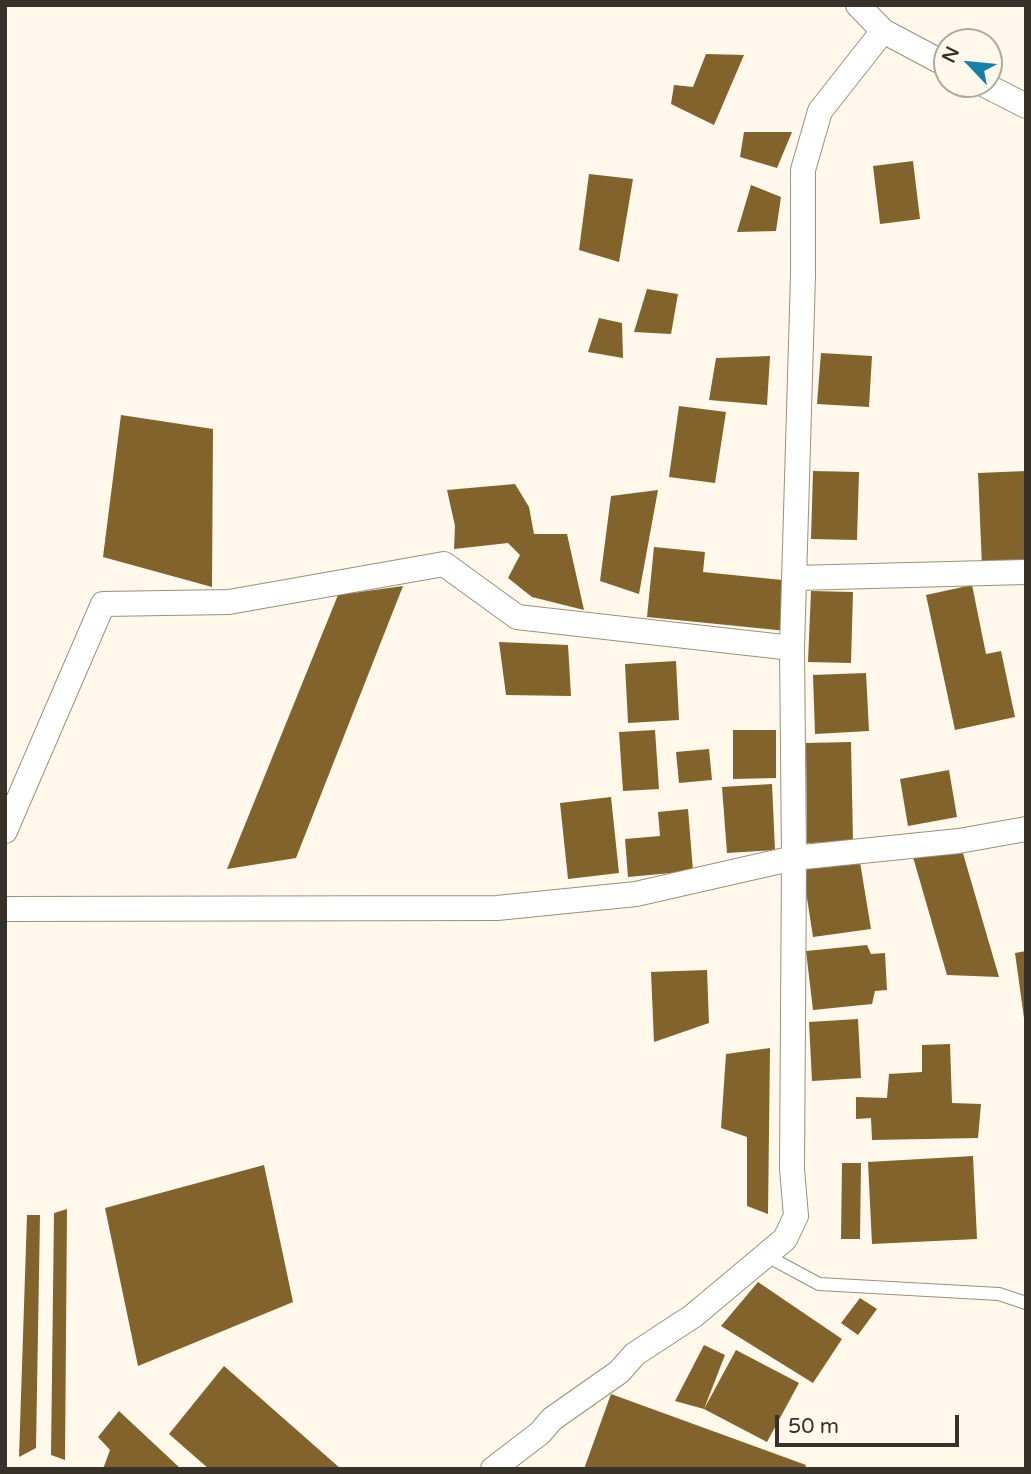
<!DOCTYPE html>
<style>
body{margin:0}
#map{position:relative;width:1031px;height:1474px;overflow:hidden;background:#fff8eb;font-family:"Varela Round",sans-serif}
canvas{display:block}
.frame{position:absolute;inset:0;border:7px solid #363129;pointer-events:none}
.north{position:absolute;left:933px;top:28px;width:70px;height:70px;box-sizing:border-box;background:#fff8eb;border:2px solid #afa89d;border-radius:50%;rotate:296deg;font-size:19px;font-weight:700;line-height:28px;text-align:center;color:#363129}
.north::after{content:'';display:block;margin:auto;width:24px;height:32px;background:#1680a9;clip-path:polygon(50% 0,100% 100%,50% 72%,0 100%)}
.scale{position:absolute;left:775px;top:1415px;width:184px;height:32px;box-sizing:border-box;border:4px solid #363129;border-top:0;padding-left:9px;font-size:21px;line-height:24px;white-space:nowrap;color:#363129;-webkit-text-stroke:5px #fff8eb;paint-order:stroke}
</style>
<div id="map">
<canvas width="1031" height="1474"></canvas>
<div class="frame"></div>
<div class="north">N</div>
<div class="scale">50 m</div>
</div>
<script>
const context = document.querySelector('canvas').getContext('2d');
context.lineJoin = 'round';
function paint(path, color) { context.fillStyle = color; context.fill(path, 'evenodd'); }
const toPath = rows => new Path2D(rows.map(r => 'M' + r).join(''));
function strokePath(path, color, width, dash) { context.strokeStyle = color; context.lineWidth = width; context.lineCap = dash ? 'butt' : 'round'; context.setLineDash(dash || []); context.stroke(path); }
const building = toPath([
 [706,54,744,55,714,125,671,104,674,85,693,87],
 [744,132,792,132,777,168,740,157],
 [913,161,920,219,880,224,873,166],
 [589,174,633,179,619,262,579,250],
 [751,185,781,197,776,231,737,232],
 [647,289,678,294,671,334,634,332],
 [599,318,622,323,623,358,588,352],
 [821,353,872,356,869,407,817,404],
 [770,356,767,405,709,400,716,358],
 [679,406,726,412,715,483,669,477],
 [121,415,213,429,212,587,103,557],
 [813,471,859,472,857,540,811,539],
 [1026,471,1026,564,982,566,978,473],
 [515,484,529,507,534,534,567,534,584,610,532,597,508,578,520,555,508,543,454,549,455,526,447,490],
 [658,490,639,594,600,581,611,496],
 [654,547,705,552,703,572,792,581,787,631,647,617],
 [972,585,986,654,1001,651,1015,717,955,730,926,595],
 [403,586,296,858,227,869,338,595],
 [811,591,853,592,851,663,808,662],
 [499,642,568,645,571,696,506,695],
 [676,661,679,720,628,723,625,664],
 [866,673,869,731,815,734,813,675],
 [655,730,659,789,623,791,619,732],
 [733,730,776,730,776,778,733,779],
 [851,742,853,842,807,843,806,743],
 [709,749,712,780,679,783,676,752],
 [949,770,957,817,908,826,900,779],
 [772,784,775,850,727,853,722,787],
 [611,797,619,873,568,879,560,803],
 [688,809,693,871,628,877,625,839,660,836,658,812],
 [960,843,999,977,947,975,913,857],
 [858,850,871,929,813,937,801,859],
 [867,945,871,954,885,953,887,990,875,991,872,1004,813,1010,806,951],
 [1026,951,1026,1018,1024,1018,1015,953],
 [707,970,709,1023,654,1042,651,972],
 [858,1019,861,1078,812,1081,809,1022],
 [950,1044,952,1103,981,1104,978,1138,872,1140,871,1118,856,1119,856,1097,887,1098,889,1074,922,1072,922,1045],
 [770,1048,768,1214,747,1206,747,1137,721,1128,726,1054],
 [973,1156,977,1239,872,1244,868,1162],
 [842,1163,861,1163,860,1239,841,1239],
 [264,1165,293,1302,138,1366,105,1208],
 [67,1209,65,1460,51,1455,54,1213],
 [27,1215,40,1215,36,1448,19,1457],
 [758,1282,842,1339,813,1383,721,1326],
 [860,1298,877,1309,858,1335,841,1323],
 [704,1345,725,1355,704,1409,675,1401],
 [736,1350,799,1383,767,1442,704,1409],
 [224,1366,341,1469,209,1469,169,1434],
 [611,1394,806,1465,805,1469,584,1469],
 [119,1411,181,1469,103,1469,110,1450,98,1437]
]);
const service = toPath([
 [765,1255,819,1284,999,1294,1026,1303]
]);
const minor = toPath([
 [858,5,883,31,947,65],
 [983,84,1026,106],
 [795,578,1026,572],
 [5,831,103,604,229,602,444,564,517,617,792,648],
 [5,909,497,908,636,894,794,858,959,841,1026,829],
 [493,1469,540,1433,552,1419,619,1372,635,1354,693,1316,785,1239,796,1216,792,1169,794,858,792,648,803,275,803,170,820,111,883,31]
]);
paint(building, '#81632b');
strokePath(service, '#9b907c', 14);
strokePath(minor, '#9b907c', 26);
strokePath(service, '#fff', 12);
strokePath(minor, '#fff', 24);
</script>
